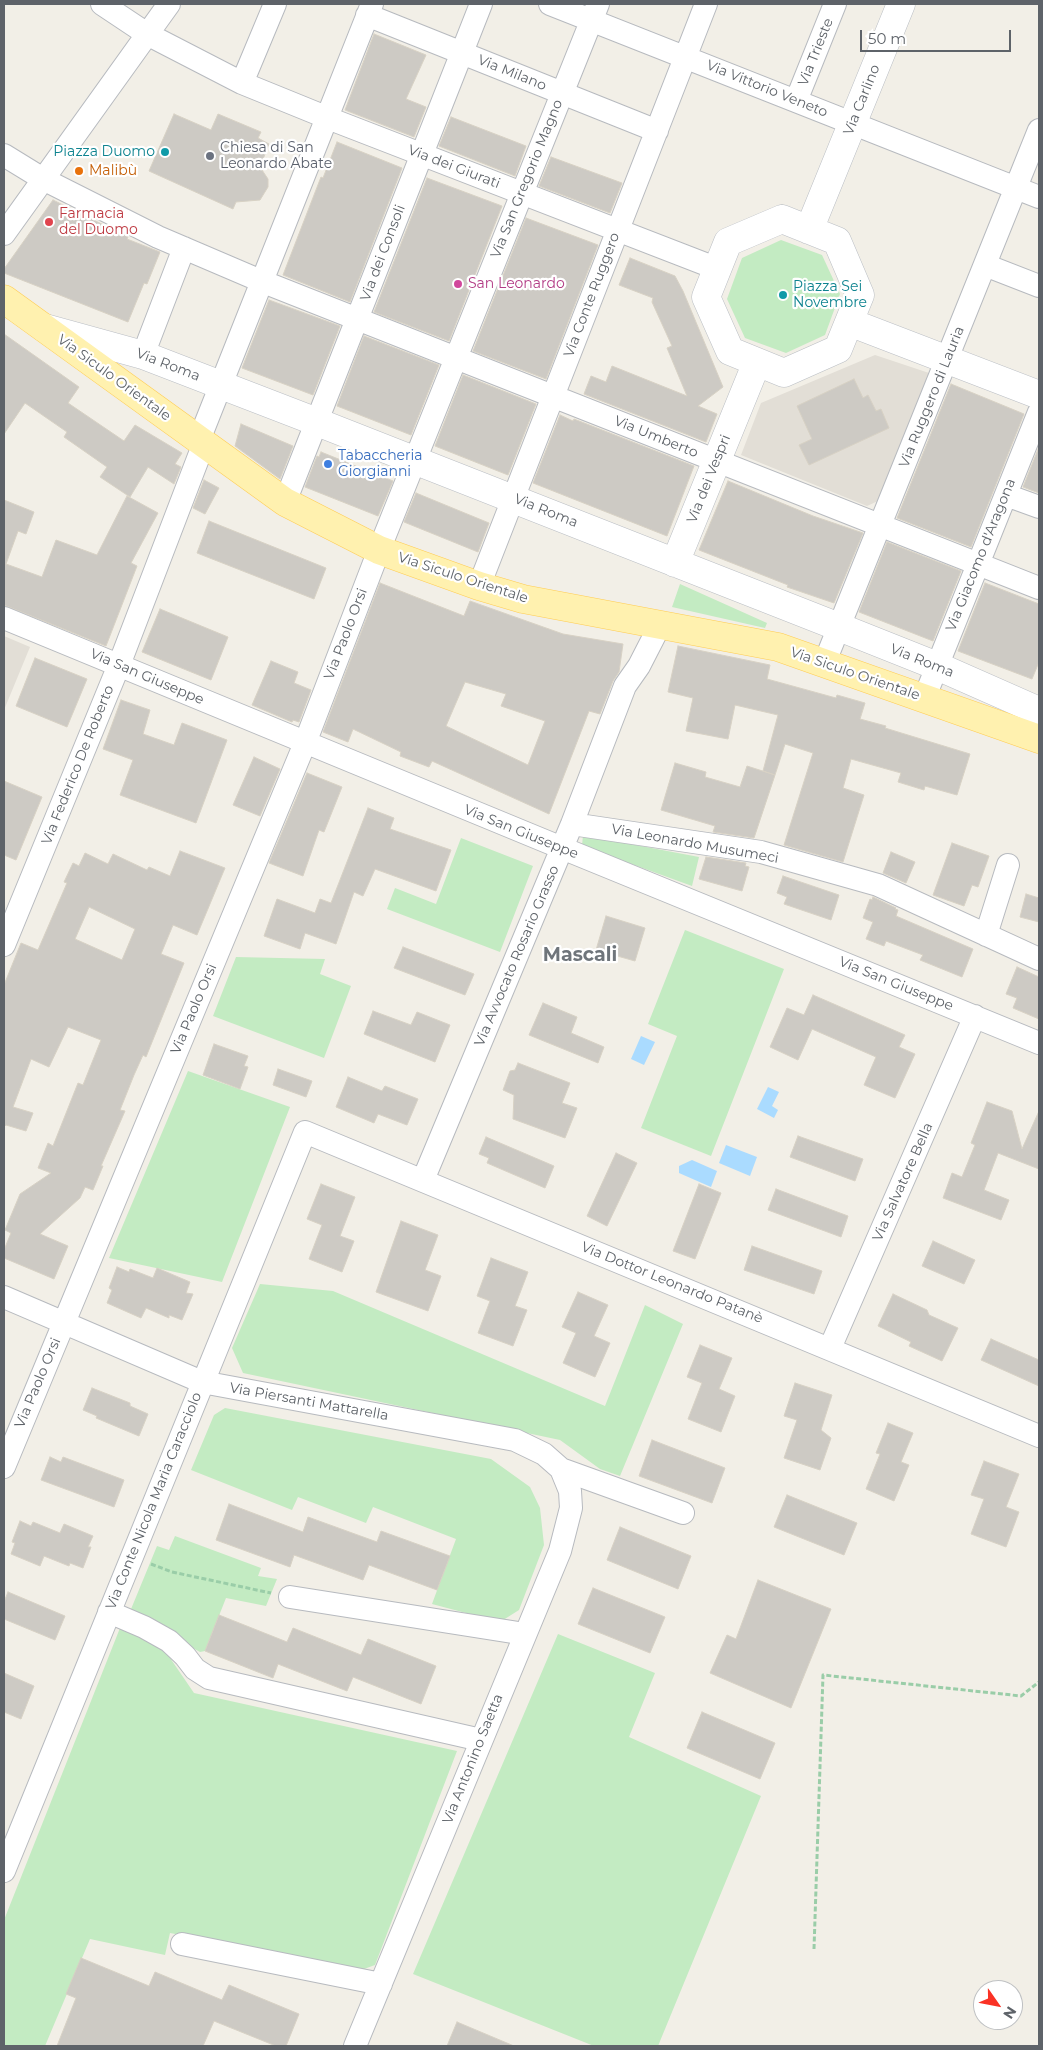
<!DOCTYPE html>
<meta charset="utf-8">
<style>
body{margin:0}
#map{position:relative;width:1043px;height:2050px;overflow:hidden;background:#f2efe7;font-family:Montserrat,sans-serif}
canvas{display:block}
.frame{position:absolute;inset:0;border:5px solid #5e6369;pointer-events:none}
.north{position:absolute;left:973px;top:1980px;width:50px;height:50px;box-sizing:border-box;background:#fff;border:1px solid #bfc1c3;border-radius:50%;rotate:123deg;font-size:14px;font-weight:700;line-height:20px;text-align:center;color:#5e6369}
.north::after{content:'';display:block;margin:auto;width:18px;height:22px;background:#fa3225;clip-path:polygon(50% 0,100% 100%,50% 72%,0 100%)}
.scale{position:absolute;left:860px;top:30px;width:151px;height:22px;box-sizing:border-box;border:2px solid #5e6369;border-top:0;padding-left:6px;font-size:15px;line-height:18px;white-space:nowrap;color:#5e6369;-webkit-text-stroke:4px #fff;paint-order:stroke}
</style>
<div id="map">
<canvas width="1043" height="2050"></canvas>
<div class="frame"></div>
<div class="north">N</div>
<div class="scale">50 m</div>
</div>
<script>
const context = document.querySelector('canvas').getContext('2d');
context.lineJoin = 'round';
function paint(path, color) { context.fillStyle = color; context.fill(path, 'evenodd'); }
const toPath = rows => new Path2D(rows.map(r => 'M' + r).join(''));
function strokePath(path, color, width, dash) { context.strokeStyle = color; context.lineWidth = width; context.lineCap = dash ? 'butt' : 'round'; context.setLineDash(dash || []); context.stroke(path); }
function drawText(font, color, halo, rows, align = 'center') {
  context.font = font + ' Montserrat,sans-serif'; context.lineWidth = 4.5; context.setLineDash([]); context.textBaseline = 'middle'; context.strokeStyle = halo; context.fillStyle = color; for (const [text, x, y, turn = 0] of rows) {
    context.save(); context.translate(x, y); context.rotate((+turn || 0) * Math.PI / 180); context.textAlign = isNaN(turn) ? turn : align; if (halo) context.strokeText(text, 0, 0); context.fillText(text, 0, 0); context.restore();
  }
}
const education = toPath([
 [875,355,929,373,878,501,867,506,741,455,761,403],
 [4,636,30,647,4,710]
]);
const green = toPath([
 [781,240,822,255,840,294,825,335,786,353,745,338,727,299,742,258],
 [680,584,767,623,765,628,672,607],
 [583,835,699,857,692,886,582,846],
 [461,838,533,866,500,952,387,909,395,888,436,904],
 [685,930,784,969,711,1156,641,1128,677,1036,648,1024],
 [236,957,325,959,320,974,351,986,324,1058,213,1016],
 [188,1071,290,1107,222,1282,109,1258],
 [260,1284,333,1291,605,1406,645,1305,683,1324,620,1476,600,1469,560,1440,243,1373,232,1348],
 [225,1408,491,1459,530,1487,540,1508,544,1545,519,1610,500,1622,432,1604,456,1539,373,1507,366,1523,298,1497,292,1510,191,1470,214,1415],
 [175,1536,261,1568,258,1576,277,1579,266,1606,226,1598,205,1651,200,1652,191,1647,185,1640,162,1627,129,1614,157,1546,169,1550],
 [120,1628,154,1642,168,1655,194,1693,457,1751,375,1965,364,1969,170,1933,165,1955,90,1939,45,2046,4,2046,4,1920],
 [558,1634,655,1673,629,1737,761,1796,658,2046,594,2046,413,1974]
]);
const water = toPath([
 [641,1036,655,1042,644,1065,631,1059],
 [768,1087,779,1092,772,1106,778,1110,774,1118,757,1109],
 [726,1145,757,1157,750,1176,719,1163],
 [692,1160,717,1171,711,1187,679,1173,679,1166]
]);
const building = toPath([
 [374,34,426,55,406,99,426,107,414,137,345,110,374,34],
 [174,114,211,130,218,114,261,132,258,138,269,144,260,167,268,179,268,187,260,200,236,202,233,209,149,171,174,114],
 [451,117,526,146,515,176,439,146,451,117],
 [337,142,402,168,350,302,283,275,321,177,323,178,337,142],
 [551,157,622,183,610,213,539,186,551,157],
 [427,178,502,206,449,341,374,312,427,178],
 [53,200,128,237,127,239,160,252,147,284,144,283,128,322,4,273,4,269,53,200],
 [526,218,598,245,546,379,473,351,526,218],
 [630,258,675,276,683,291,723,387,698,406,717,414,706,442,584,394,591,376,606,382,612,366,687,396,667,348,672,346,652,302,653,298,619,285,630,258],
 [269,300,340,326,313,395,242,368,269,300],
 [4,334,79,387,68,403,124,441,135,425,182,453,175,464,181,467,174,484,148,467,130,497,100,477,107,467,64,437,67,432,25,403,4,434,4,334],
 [364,336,439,365,411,435,337,406,364,336],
 [463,375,536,404,508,475,435,446,463,375],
 [854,379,863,398,868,395,876,411,881,409,889,428,809,465,799,445,812,439,797,406,854,379],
 [951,384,1024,414,971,547,897,518,951,384],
 [560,415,573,421,574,419,694,466,667,536,533,483,560,415],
 [241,424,293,446,280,479,235,446,241,424],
 [1039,447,1039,493,1023,487,1039,447],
 [321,452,393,481,378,516,305,487,317,456,319,457,321,452],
 [204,480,219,488,205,514,193,508,204,480],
 [728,481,813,516,863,533,834,603,787,587,788,585,699,550,728,481],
 [416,493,489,523,478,552,404,522,416,493],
 [127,496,158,513,131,563,137,566,106,646,4,605,4,500,34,512,26,534,18,531,6,564,42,577,56,540,97,555,127,496],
 [209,521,326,568,314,599,197,553,209,521],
 [887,542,961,571,933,641,859,612,887,542],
 [380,583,464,616,470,601,563,634,623,644,619,672,613,681,600,714,589,711,549,814,432,761,429,767,400,756,401,752,353,729,348,742,323,732,380,583],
 [465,682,506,694,501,706,545,721,528,765,446,726,465,682],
 [985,583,1039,604,1039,662,1032,679,958,651,985,583],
 [160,609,228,637,211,680,142,652,160,609],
 [678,646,770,665,767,679,836,698,837,695,865,703,860,719,886,726,885,728,970,754,957,795,925,786,924,790,898,782,901,773,851,759,843,788,864,795,843,862,784,845,813,753,785,744,775,775,763,771,778,715,735,705,728,739,686,731,693,698,668,692,678,646],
 [35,658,87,679,67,727,16,706,35,658],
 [271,661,298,672,294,683,311,690,299,722,293,720,292,722,252,705,271,661],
 [121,700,150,710,143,734,174,745,182,723,227,740,196,823,120,795,133,760,103,749,121,700],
 [254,757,280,769,260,816,233,805,254,757],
 [675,763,706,772,705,777,740,787,747,766,775,775,754,838,713,832,715,826,661,810,675,763],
 [307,773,342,787,324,832,319,830,303,876,269,863,307,773],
 [4,781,42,797,16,860,4,855,4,781],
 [368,808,394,818,390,829,451,850,436,891,375,869,363,896,354,892,336,944,305,933,300,949,264,936,277,899,315,913,320,899,331,903,368,808],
 [952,843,989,856,978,887,972,885,964,906,933,895,952,843],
 [180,851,225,868,197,935,173,925,161,954,184,963,146,1057,143,1055,134,1075,120,1110,125,1111,101,1166,103,1166,93,1190,85,1187,80,1198,40,1234,68,1246,54,1279,4,1258,4,1250,11,1233,5,1230,20,1194,51,1173,38,1168,48,1143,53,1146,78,1083,83,1085,101,1040,68,1027,49,1067,31,1059,13,1107,33,1113,26,1131,6,1125,4,1127,4,985,21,943,38,950,67,883,64,882,73,863,79,866,85,853,108,864,113,854,147,870,149,867,170,876,180,851],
 [89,907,135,929,122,960,75,939,89,907],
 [891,852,915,862,906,883,883,873,891,852],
 [706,857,746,863,745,866,749,867,742,891,699,879,706,857],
 [783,876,839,895,831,920,784,904,787,897,777,893,783,876],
 [1026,894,1039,898,1039,922,1020,917,1026,894],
 [873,897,896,908,895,909,898,910,896,916,973,949,962,977,920,960,923,955,886,941,884,946,866,939,873,922,863,918,870,899,872,900,873,897],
 [606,916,645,928,635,961,596,950,606,916],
 [403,947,474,974,465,995,394,968,403,947],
 [1017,967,1039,977,1039,1019,1013,1008,1017,998,1006,994,1017,967],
 [813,995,905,1035,899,1047,915,1054,895,1098,864,1085,876,1057,812,1029,798,1060,770,1047,787,1008,804,1015,813,995],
 [543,1003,577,1017,571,1033,604,1047,598,1063,529,1035,543,1003],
 [373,1011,411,1025,417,1012,450,1025,435,1062,364,1034,373,1011],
 [214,1044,248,1056,244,1066,248,1067,240,1089,203,1075,214,1044],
 [518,1063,570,1083,562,1103,577,1108,565,1138,513,1119,514,1095,503,1090,510,1071,515,1070,518,1063],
 [278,1069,312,1081,306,1097,273,1085,278,1069],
 [348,1077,382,1091,385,1086,418,1099,407,1125,378,1114,374,1123,336,1107,348,1077],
 [987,1102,1012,1111,1022,1149,1039,1111,1039,1169,998,1153,984,1190,1009,1200,1001,1220,943,1198,952,1173,962,1177,975,1145,971,1143,987,1102],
 [798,1136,863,1159,855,1181,790,1157,798,1136],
 [486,1137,554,1166,545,1188,487,1163,489,1158,479,1154,486,1137],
 [616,1153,637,1163,607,1226,587,1216,616,1153],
 [321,1184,355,1197,340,1236,354,1241,342,1272,309,1259,322,1225,307,1219,321,1184],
 [699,1184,721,1193,695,1259,673,1251,699,1184],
 [776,1189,848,1216,841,1237,768,1210,776,1189],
 [401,1221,438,1235,425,1270,441,1276,428,1311,376,1292,401,1221],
 [933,1241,975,1260,964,1284,922,1266,933,1241],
 [752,1246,822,1271,814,1294,744,1270,752,1246],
 [491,1258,528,1272,515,1306,527,1310,513,1346,478,1333,490,1301,477,1296,491,1258],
 [117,1267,129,1272,130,1269,153,1278,157,1268,190,1282,186,1293,193,1294,182,1320,169,1315,169,1318,146,1308,141,1318,107,1303,112,1290,109,1288,117,1267],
 [578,1292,608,1305,594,1336,610,1343,595,1377,563,1363,576,1333,562,1327,578,1292],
 [893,1294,927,1310,929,1315,958,1328,942,1361,909,1346,911,1342,878,1326,893,1294],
 [991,1339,1039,1360,1039,1386,981,1360,991,1339],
 [700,1345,732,1358,719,1389,735,1396,721,1432,688,1419,702,1383,687,1377,700,1345],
 [795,1383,832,1395,821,1430,831,1438,820,1470,784,1458,797,1420,784,1416,795,1383],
 [92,1388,130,1403,130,1406,148,1414,139,1436,96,1418,97,1416,83,1410,92,1388],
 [888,1423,913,1433,901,1462,909,1465,894,1501,866,1489,880,1454,876,1453,888,1423],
 [652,1440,725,1468,712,1503,639,1476,652,1440],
 [50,1457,61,1462,63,1457,124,1480,114,1507,41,1480,50,1457],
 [984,1461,1019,1474,1006,1507,1019,1512,1006,1547,971,1534,984,1499,971,1495,984,1461],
 [787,1495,857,1523,844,1555,774,1527,787,1495],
 [229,1504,303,1532,308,1517,377,1542,381,1531,450,1556,437,1590,369,1565,363,1580,294,1555,290,1567,216,1540,229,1504],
 [20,1521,31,1526,33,1522,60,1533,64,1524,93,1536,88,1547,91,1547,83,1568,70,1563,69,1566,44,1556,40,1566,11,1554,15,1543,12,1542,20,1521],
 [620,1527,691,1556,678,1589,607,1560,620,1527],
 [758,1580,831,1609,791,1708,710,1673,727,1635,736,1639,758,1580],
 [593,1588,665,1617,650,1653,578,1624,593,1588],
 [8,1592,65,1616,55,1640,4,1619,4,1602,8,1592],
 [219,1615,287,1642,293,1628,361,1655,368,1639,436,1666,421,1704,353,1677,347,1691,278,1664,273,1678,205,1651,219,1615],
 [4,1673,34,1686,21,1719,4,1712,4,1673],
 [702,1712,775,1743,760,1779,687,1748,702,1712],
 [81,1958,149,1986,155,1972,222,2000,229,1985,299,2014,286,2046,276,2046,214,2021,203,2046,57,2046,76,1998,66,1994,81,1958],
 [457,2022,514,2046,447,2046,457,2022]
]);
const path = toPath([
 [151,1564,172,1572,271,1593],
 [814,1949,823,1675,1021,1696,1039,1682]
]);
const street = toPath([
 [102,4,147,34,242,83,338,122,718,269],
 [550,4,1039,197],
 [367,15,657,131],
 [242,83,275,4],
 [796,101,835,4],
 [4,155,43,179,158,237,261,281,1039,588],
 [4,234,169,4],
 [985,265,1039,286],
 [143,355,184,248],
 [199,440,372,4],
 [1006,495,1039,507],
 [285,502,481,4],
 [479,586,706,4],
 [4,618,562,848,1039,1043],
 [824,664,1039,130],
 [924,699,1039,412],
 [572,824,761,852,878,885,1039,959],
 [986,935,1008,865],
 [4,945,119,665,204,443],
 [423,1180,572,824,625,686,639,666,660,625],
 [4,1297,202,1382,515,1440,544,1454,561,1469,683,1513],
 [830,1348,975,1016],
 [4,1467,305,743,379,550,598,4],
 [290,1597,525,1634],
 [109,1612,144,1627,169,1641,185,1656,195,1669,209,1678,481,1740],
 [4,1871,305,1132,1039,1436],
 [182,1944,381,1984],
 [355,2046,560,1551,571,1508,570,1491,561,1469]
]);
const secondary = toPath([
 [782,219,837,241,860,295,838,349,784,373,730,351,706,297,728,242,782,219],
 [809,230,901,4],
 [849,322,1039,395],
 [45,328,143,355,317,422,839,627,937,666,1039,711],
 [675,563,757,362]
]);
const primary = toPath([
 [4,299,285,502,379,550,479,586,523,599,778,647,1039,739]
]);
const markers = [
 [165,152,5,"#0f9aa8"],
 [210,156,5,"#6b7280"],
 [79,171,5,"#e8710a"],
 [49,222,5,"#e0444e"],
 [458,284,5,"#d1479c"],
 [783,295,5,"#0f9aa8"],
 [328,464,5,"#3f7fe0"]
];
const streetNames = [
 ["Via Trieste",816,52,-68],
 ["Via Milano",512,73,22],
 ["Via Vittorio Veneto",767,89,22],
 ["Via Carlino",862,100,-68],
 ["Via dei Giurati",454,167,21],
 ["Via San Gregorio Magno",527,179,-68],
 ["Via dei Consoli",383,253,-69],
 ["Via Conte Ruggero",592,295,-69],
 ["Via Roma",168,365,21],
 ["Via Siculo Orientale",114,378,36],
 ["Via Ruggero di Lauria",932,397,-68],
 ["Via Umberto",656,437,22],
 ["Via dei Vespri",709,479,-68],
 ["Via Roma",546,511,22],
 ["Via Giacomo d'Aragona",981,555,-68],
 ["Via Siculo Orientale",463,578,18],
 ["Via Paolo Orsi",346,634,-69],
 ["Via Roma",922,661,22],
 ["Via Siculo Orientale",855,674,19],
 ["Via San Giuseppe",147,677,23],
 ["Via Federico De Roberto",78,765,-68],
 ["Via San Giuseppe",521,832,22],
 ["Via Leonardo Musumeci",695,844,10],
 ["Via Avvocato Rosario Grasso",517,956,-67],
 ["Via San Giuseppe",896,984,22],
 ["Via Paolo Orsi",194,1009,-67],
 ["Via Salvatore Bella",903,1182,-66],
 ["Via Dottor Leonardo Patanè",672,1283,22],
 ["Via Paolo Orsi",38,1383,-67],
 ["Via Piersanti Mattarella",309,1402,10],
 ["Via Conte Nicola Maria Caracciolo",154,1501,-68],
 ["Via Antonino Saetta",473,1759,-68]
];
const worshipNames = [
 ["Chiesa di San",220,148],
 ["Leonardo Abate",220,164]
];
const cultureNames = [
 ["Piazza Duomo",155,152],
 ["Piazza Sei",793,287,"left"],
 ["Novembre",793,303,"left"]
];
const foodNames = [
 ["Malibù",89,171]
];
const healthNames = [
 ["Farmacia",59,214],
 ["del Duomo",59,230]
];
const hotelNames = [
 ["San Leonardo",468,284]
];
const shopNames = [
 ["Tabaccheria",338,456],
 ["Giorgianni",338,472]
];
const districtNames = [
 ["Mascali",580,955]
];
paint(education, '#e2ded6');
paint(green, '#c3ebc2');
paint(water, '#aadbff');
paint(building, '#cdcac4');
strokePath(building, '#d7d1c4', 1);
strokePath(street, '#b7babf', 24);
strokePath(secondary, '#babec4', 29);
strokePath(primary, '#ffcc53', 29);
strokePath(path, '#9acda8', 3, [5, 2.5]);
strokePath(street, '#fff', 22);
strokePath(secondary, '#fff', 28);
strokePath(primary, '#fff1af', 28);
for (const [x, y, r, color] of markers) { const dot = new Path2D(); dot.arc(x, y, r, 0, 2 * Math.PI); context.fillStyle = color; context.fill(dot); strokePath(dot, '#fff', 2); }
drawText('14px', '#5e6369', '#fff', streetNames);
drawText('14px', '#5b616d', '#fff', worshipNames, 'left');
drawText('14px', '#0d838f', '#fff', cultureNames, 'right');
drawText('14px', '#c56008', '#fff', foodNames, 'left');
drawText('14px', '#be3a42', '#fff', healthNames, 'left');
drawText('14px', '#b23c85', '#fff', hotelNames, 'left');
drawText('14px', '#366cbe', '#fff', shopNames, 'left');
drawText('bold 19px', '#6f757b', '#fff', districtNames);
</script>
